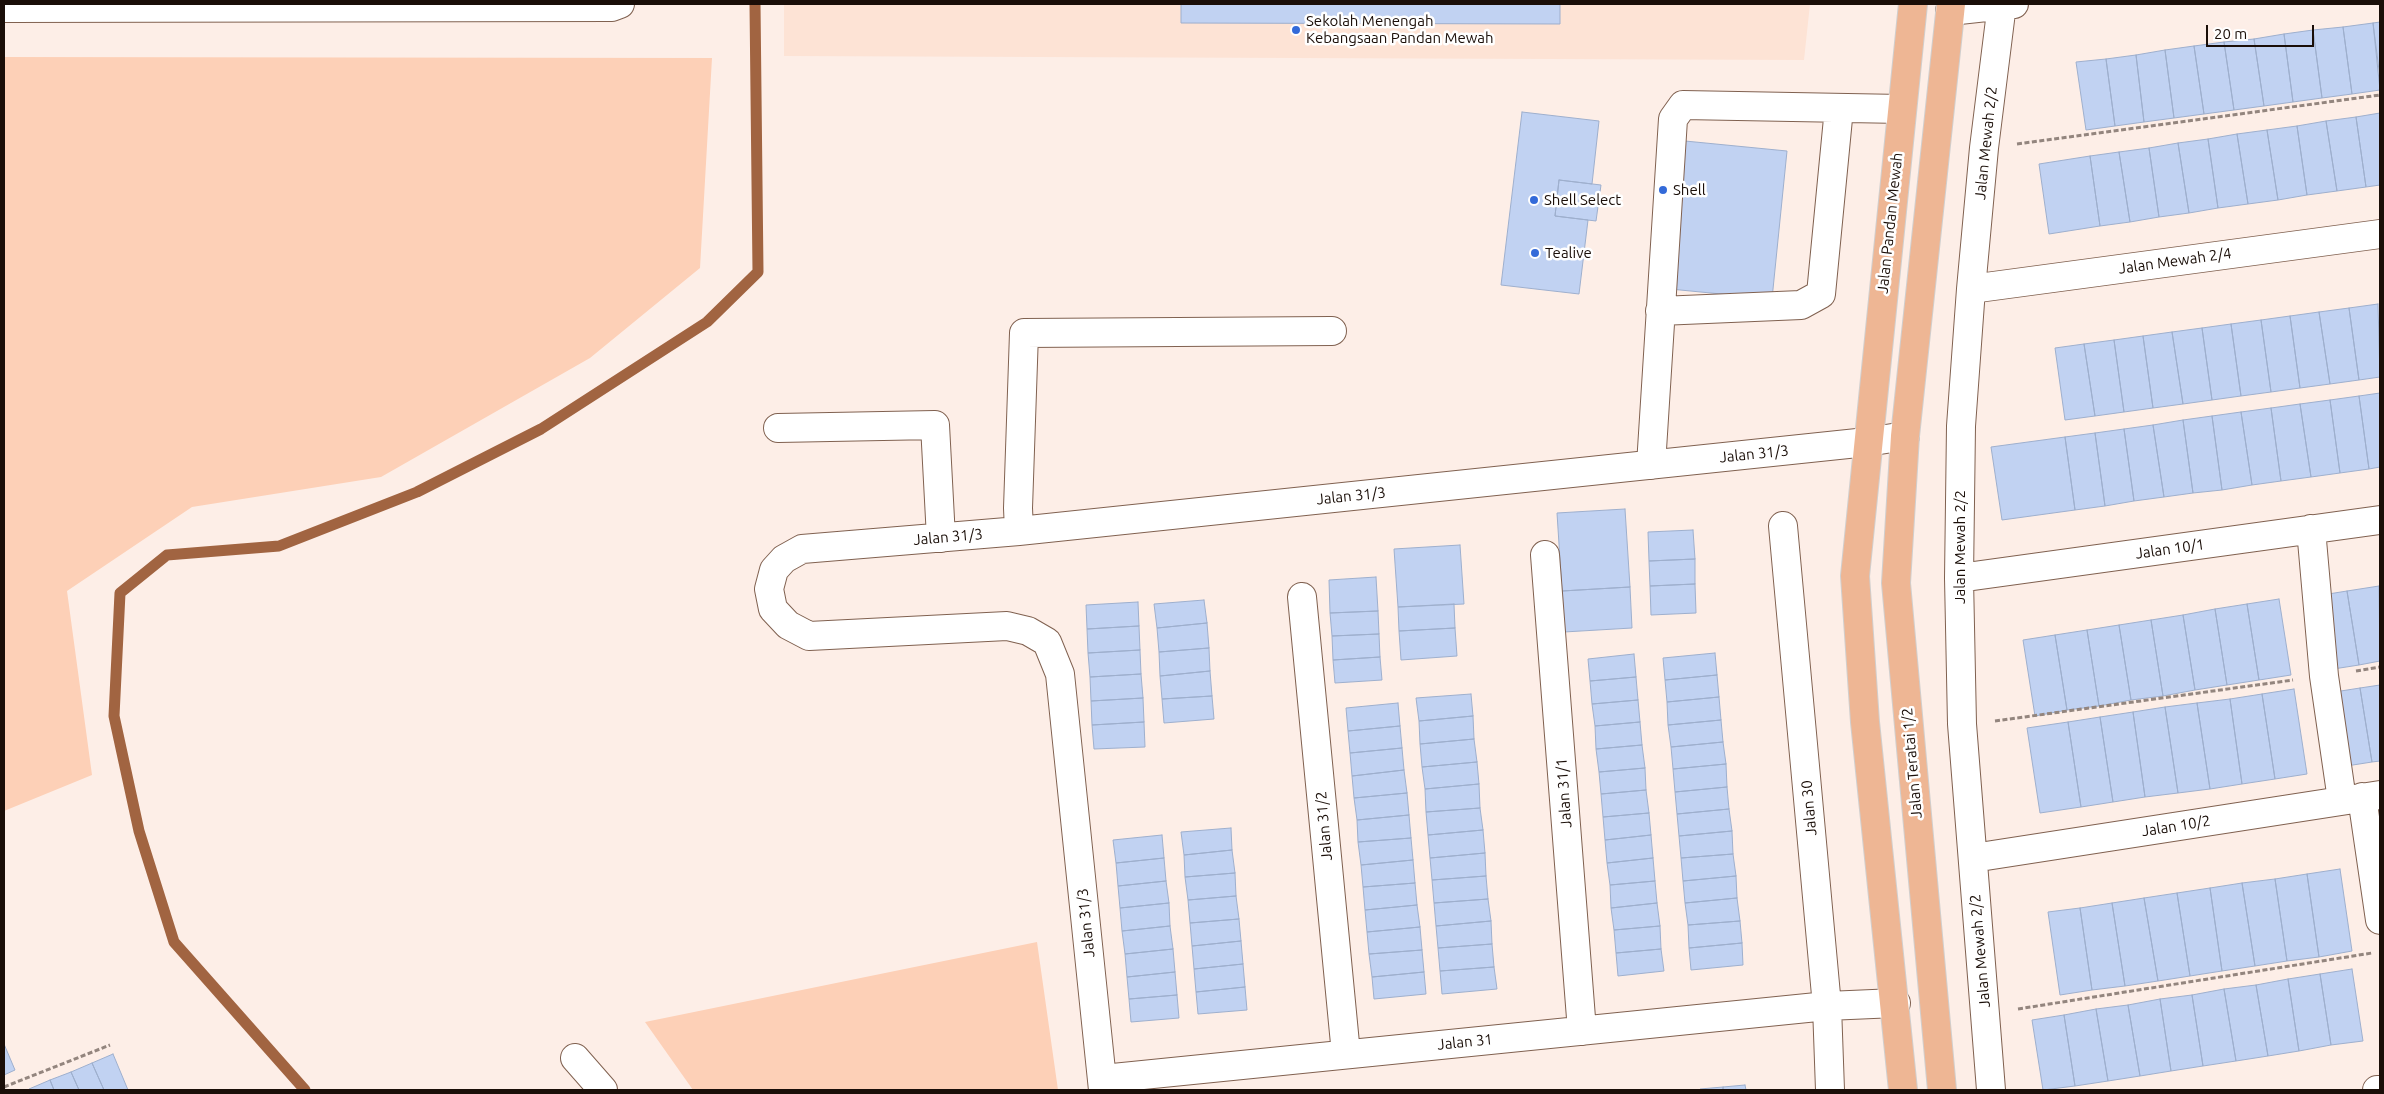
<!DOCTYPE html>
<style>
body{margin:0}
#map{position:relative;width:2384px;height:1094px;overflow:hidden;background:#fdeee7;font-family:Ubuntu,sans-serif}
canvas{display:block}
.frame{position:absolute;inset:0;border:5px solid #1a0e08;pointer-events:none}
.scale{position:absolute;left:2206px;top:25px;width:108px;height:22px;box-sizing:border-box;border:2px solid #1a0e08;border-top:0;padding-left:6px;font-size:15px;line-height:18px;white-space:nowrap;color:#1a0e08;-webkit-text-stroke:4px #fff;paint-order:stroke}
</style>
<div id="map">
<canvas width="2384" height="1094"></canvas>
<div class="frame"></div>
<div class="scale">20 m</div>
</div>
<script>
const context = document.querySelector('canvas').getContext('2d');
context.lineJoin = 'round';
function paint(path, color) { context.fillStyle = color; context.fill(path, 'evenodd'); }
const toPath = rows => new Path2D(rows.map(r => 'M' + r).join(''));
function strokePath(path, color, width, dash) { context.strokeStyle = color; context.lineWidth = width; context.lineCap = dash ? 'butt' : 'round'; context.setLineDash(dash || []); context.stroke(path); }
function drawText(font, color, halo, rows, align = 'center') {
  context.font = font + ' Ubuntu,sans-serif'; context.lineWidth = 5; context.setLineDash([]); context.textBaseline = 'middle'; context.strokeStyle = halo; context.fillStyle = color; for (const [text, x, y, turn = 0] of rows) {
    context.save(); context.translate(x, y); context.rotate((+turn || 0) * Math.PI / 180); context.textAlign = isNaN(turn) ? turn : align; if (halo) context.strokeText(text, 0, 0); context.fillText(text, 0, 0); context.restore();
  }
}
const built = toPath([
 [784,4,1810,4,1804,60,784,56]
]);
const green = toPath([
 [4,57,712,58,700,268,590,358,381,477,192,507,67,591,92,775,4,811],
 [1037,942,1058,1090,693,1090,645,1022]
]);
const stream = toPath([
 [305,1090,174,942,139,831,114,716,120,593,167,555,279,546,417,492,541,429,707,322,758,272,755,4]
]);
const building = toPath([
 [1181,4,1560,4,1560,24,1181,23,1181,4],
 [2380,22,2380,78,2373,23,2380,22],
 [2373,23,2380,90,2352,94,2343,27,2373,23],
 [2343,27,2352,94,2322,98,2313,30,2343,27],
 [2313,30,2322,98,2293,102,2284,34,2313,30],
 [2284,34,2293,102,2264,106,2254,39,2284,34],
 [2254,39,2264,106,2234,110,2224,42,2254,39],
 [2224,42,2234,110,2204,114,2194,46,2224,42],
 [2194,46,2204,114,2174,118,2165,50,2194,46],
 [2165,50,2174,118,2144,122,2136,55,2165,50],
 [2136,55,2144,122,2115,126,2106,59,2136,55],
 [2106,59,2115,126,2086,130,2076,62,2106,59],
 [1522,112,1599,121,1592,184,1559,180,1555,216,1588,220,1579,294,1501,285,1522,112],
 [2380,113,2380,185,2366,187,2356,117,2380,113],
 [2356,117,2366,187,2337,191,2326,121,2356,117],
 [2326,121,2337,191,2307,195,2297,126,2326,121],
 [2297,126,2307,195,2278,200,2267,130,2297,126],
 [2267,130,2278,200,2248,204,2237,134,2267,130],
 [2237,134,2248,204,2218,208,2208,139,2237,134],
 [2208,139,2218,208,2189,213,2178,143,2208,139],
 [1685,141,1787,151,1772,299,1670,289,1685,141],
 [2178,143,2189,213,2159,217,2149,148,2178,143],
 [2149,148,2159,217,2130,222,2119,152,2149,148],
 [2119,152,2130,222,2100,226,2090,156,2119,152],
 [2090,156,2100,226,2049,234,2039,164,2090,156],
 [1559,180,1601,185,1596,221,1555,216,1559,180],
 [2378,304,2380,377,2359,380,2349,308,2378,304],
 [2349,308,2359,380,2330,384,2319,312,2349,308],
 [2319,312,2330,384,2300,388,2290,316,2319,312],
 [2290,316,2300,388,2271,392,2261,320,2290,316],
 [2261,320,2271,392,2241,396,2231,324,2261,320],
 [2231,324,2241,396,2212,400,2202,328,2231,324],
 [2202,328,2212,400,2183,404,2172,332,2202,328],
 [2172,332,2183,404,2153,408,2143,336,2172,332],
 [2143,336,2153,408,2124,412,2114,340,2143,336],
 [2114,340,2124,412,2095,416,2084,344,2114,340],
 [2084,344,2095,416,2065,420,2055,348,2084,344],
 [2380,393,2380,467,2369,469,2359,396,2380,393],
 [2359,396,2369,469,2340,473,2330,400,2359,396],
 [2330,400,2340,473,2311,477,2300,404,2330,400],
 [2300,404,2311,477,2281,481,2271,408,2300,404],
 [2271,408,2281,481,2252,485,2241,412,2271,408],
 [2241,412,2252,485,2222,490,2212,416,2241,412],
 [2212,416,2222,490,2193,493,2183,420,2212,416],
 [2183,420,2193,493,2164,497,2153,425,2183,420],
 [2153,425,2164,497,2134,501,2124,429,2153,425],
 [2124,429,2134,501,2105,506,2095,433,2124,429],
 [2095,433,2105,506,2075,510,2065,437,2095,433],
 [2065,437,2075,510,2002,520,1991,447,2065,437],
 [1625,509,1630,587,1562,591,1557,513,1625,509],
 [1693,530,1695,559,1649,561,1648,532,1693,530],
 [1460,545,1464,604,1398,607,1394,549,1460,545],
 [1695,559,1695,584,1650,586,1649,561,1695,559],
 [1376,577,1378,611,1330,613,1329,580,1376,577],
 [1695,584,1696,613,1651,615,1650,586,1695,584],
 [2379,586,2380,661,2359,665,2347,591,2379,586],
 [1630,587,1632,628,1564,632,1562,591,1630,587],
 [2347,591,2359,665,2327,670,2316,596,2347,591],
 [2279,599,2291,675,2259,680,2247,604,2279,599],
 [1204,600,1207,623,1157,628,1154,604,1204,600],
 [1138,602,1139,626,1087,629,1086,605,1138,602],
 [1454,604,1455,628,1399,631,1398,607,1454,604],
 [2247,604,2259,680,2227,685,2215,609,2247,604],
 [2215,609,2227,685,2195,690,2183,615,2215,609],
 [1378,611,1379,634,1332,636,1330,613,1378,611],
 [2183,615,2195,690,2163,696,2151,620,2183,615],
 [2151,620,2163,696,2131,700,2119,625,2151,620],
 [1207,623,1209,648,1159,652,1157,628,1207,623],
 [2119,625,2131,700,2099,706,2087,630,2119,625],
 [1139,626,1140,650,1088,653,1087,629,1139,626],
 [1455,628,1457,656,1401,660,1399,631,1455,628],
 [2087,630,2099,706,2067,710,2055,635,2087,630],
 [1379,634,1380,657,1333,660,1332,636,1379,634],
 [2055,635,2067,710,2035,716,2023,640,2055,635],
 [1209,648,1210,671,1160,676,1159,652,1209,648],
 [1140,650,1141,674,1090,677,1088,653,1140,650],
 [1715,653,1717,675,1665,680,1663,658,1715,653],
 [1634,654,1636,677,1590,681,1588,659,1634,654],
 [1380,657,1382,680,1335,683,1333,660,1380,657],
 [1210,671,1212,696,1162,699,1160,676,1210,671],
 [1141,674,1143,698,1091,701,1090,677,1141,674],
 [1717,675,1719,697,1667,702,1665,680,1717,675],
 [1636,677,1638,700,1592,704,1590,681,1636,677],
 [2380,685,2380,761,2372,762,2360,688,2380,685],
 [2360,688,2372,762,2340,767,2328,693,2360,688],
 [2294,689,2307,774,2275,779,2262,694,2294,689],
 [1471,694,1473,716,1419,721,1416,698,1471,694],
 [2262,694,2275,779,2242,784,2230,699,2262,694],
 [1212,696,1214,719,1164,723,1162,699,1212,696],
 [1719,697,1721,720,1668,725,1667,702,1719,697],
 [1143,698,1144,722,1092,725,1091,701,1143,698],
 [2230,699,2242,784,2210,789,2197,703,2230,699],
 [1638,700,1640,722,1595,726,1592,704,1638,700],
 [1398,703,1400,726,1348,731,1346,708,1398,703],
 [2197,703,2210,789,2178,793,2165,707,2197,703],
 [2165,707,2178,793,2145,797,2133,712,2165,707],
 [2133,712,2145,797,2113,802,2100,717,2133,712],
 [1473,716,1474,739,1420,744,1419,721,1473,716],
 [2100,717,2113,802,2081,807,2068,722,2100,717],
 [1721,720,1723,742,1671,747,1668,725,1721,720],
 [1144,722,1145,747,1094,749,1092,725,1144,722],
 [1640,722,1642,745,1596,749,1595,726,1640,722],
 [2068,722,2081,807,2040,813,2027,728,2068,722],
 [1400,726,1402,748,1350,753,1348,731,1400,726],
 [1474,739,1477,762,1422,767,1420,744,1474,739],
 [1723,742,1726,764,1673,769,1671,747,1723,742],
 [1642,745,1645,768,1599,772,1596,749,1642,745],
 [1402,748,1404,770,1352,776,1350,753,1402,748],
 [1477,762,1479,784,1425,789,1422,767,1477,762],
 [1726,764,1727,787,1675,792,1673,769,1726,764],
 [1645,768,1646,790,1601,794,1599,772,1645,768],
 [1404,770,1407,793,1354,798,1352,776,1404,770],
 [1479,784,1480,808,1426,812,1425,789,1479,784],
 [1727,787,1729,809,1677,814,1675,792,1727,787],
 [1646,790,1649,813,1603,817,1601,794,1646,790],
 [1407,793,1409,815,1357,820,1354,798,1407,793],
 [1480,808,1483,830,1428,835,1426,812,1480,808],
 [1729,809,1732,831,1679,836,1677,814,1729,809],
 [1649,813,1651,835,1605,840,1603,817,1649,813],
 [1409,815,1411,838,1358,842,1357,820,1409,815],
 [1231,828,1232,850,1184,855,1181,832,1231,828],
 [1483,830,1485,853,1430,858,1428,835,1483,830],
 [1732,831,1733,854,1681,858,1679,836,1732,831],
 [1162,835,1164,858,1116,863,1113,840,1162,835],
 [1651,835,1653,858,1607,863,1605,840,1651,835],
 [1411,838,1413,860,1361,865,1358,842,1411,838],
 [1232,850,1235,873,1185,877,1184,855,1232,850],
 [1485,853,1486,876,1432,880,1430,858,1485,853],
 [1733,854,1736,876,1683,881,1681,858,1733,854],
 [1164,858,1166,881,1118,886,1116,863,1164,858],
 [1653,858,1655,881,1610,885,1607,863,1653,858],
 [1413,860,1415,883,1363,887,1361,865,1413,860],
 [2340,869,2352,951,2319,957,2307,874,2340,869],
 [1235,873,1236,896,1188,900,1185,877,1235,873],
 [2307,874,2319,957,2287,961,2275,879,2307,874],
 [1486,876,1488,899,1434,903,1432,880,1486,876],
 [1736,876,1737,898,1685,903,1683,881,1736,876],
 [2275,879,2287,961,2255,966,2242,883,2275,879],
 [1166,881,1169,903,1120,908,1118,886,1166,881],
 [1655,881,1657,903,1611,908,1610,885,1655,881],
 [1415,883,1417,905,1365,910,1363,887,1415,883],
 [2242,883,2255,966,2222,971,2210,888,2242,883],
 [2210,888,2222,971,2190,976,2177,893,2210,888],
 [2177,893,2190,976,2158,981,2144,898,2177,893],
 [1236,896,1239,919,1190,923,1188,900,1236,896],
 [1737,898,1740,921,1688,925,1685,903,1737,898],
 [2144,898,2158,981,2125,986,2112,903,2144,898],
 [1488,899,1491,921,1436,926,1434,903,1488,899],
 [1169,903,1170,926,1122,931,1120,908,1169,903],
 [1657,903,1660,926,1614,930,1611,908,1657,903],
 [2112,903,2125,986,2092,990,2080,908,2112,903],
 [1417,905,1420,927,1367,932,1365,910,1417,905],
 [2080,908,2092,990,2060,995,2048,912,2080,908],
 [1239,919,1241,941,1192,946,1190,923,1239,919],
 [1491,921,1492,944,1438,948,1436,926,1491,921],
 [1740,921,1742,943,1689,948,1688,925,1740,921],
 [1170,926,1173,949,1125,954,1122,931,1170,926],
 [1660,926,1661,949,1616,953,1614,930,1660,926],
 [1420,927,1422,950,1369,954,1367,932,1420,927],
 [1241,941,1243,964,1194,969,1192,946,1241,941],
 [1742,943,1743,965,1691,970,1689,948,1742,943],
 [1492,944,1494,967,1440,971,1438,948,1492,944],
 [1173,949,1175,972,1127,977,1125,954,1173,949],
 [1661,949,1664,971,1618,976,1616,953,1661,949],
 [1422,950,1424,972,1372,977,1369,954,1422,950],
 [1243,964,1245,987,1196,992,1194,969,1243,964],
 [1494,967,1497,989,1442,994,1440,971,1494,967],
 [2352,969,2363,1041,2331,1045,2320,974,2352,969],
 [1175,972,1177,995,1129,999,1127,977,1175,972],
 [1424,972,1426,994,1374,999,1372,977,1424,972],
 [2320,974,2331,1045,2299,1051,2288,979,2320,974],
 [2288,979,2299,1051,2268,1056,2256,985,2288,979],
 [2256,985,2268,1056,2236,1061,2224,989,2256,985],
 [1245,987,1247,1010,1198,1014,1196,992,1245,987],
 [2224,989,2236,1061,2203,1066,2192,995,2224,989],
 [1177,995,1179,1018,1131,1022,1129,999,1177,995],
 [2192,995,2203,1066,2171,1071,2160,999,2192,995],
 [2160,999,2171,1071,2140,1076,2128,1005,2160,999],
 [2128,1005,2140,1076,2108,1081,2096,1009,2128,1005],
 [2096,1009,2108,1081,2075,1086,2064,1015,2096,1009],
 [2064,1015,2075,1086,2043,1090,2032,1020,2064,1015],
 [4,1044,15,1070,4,1075,4,1044],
 [113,1054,128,1090,104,1090,92,1063,113,1054],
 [92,1063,104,1090,79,1090,71,1072,92,1063],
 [71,1072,79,1090,54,1090,50,1080,71,1072],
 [50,1080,54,1090,29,1090,29,1089,50,1080],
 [1745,1085,1746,1090,1723,1090,1723,1087,1745,1085],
 [1723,1087,1723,1090,1700,1090,1700,1089,1723,1087]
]);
const path = toPath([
 [2017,144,2380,95],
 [2356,671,2380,667],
 [1995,721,2293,680],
 [2018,1009,2372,953],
 [4,1087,110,1045]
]);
const minor = toPath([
 [4,8,612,7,620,4],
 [1950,11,2014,4],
 [1971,289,2380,234],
 [1660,311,1801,305,1821,294,1839,108],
 [778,428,935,425,941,538],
 [1651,465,1673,119,1683,105,1902,109],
 [1783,526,1827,1006,1830,1090],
 [2311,529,2324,676,2342,800],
 [1019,531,1018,508,1024,333,1332,331],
 [1545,555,1582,1031],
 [1959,578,2380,520],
 [1302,597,1346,1054],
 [2362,797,2380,920],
 [1973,858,2380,795],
 [575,1058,603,1090],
 [1103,1079,1827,1006,1896,1003],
 [1103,1090,1060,674,1047,642,1028,631,1007,626,809,636,788,625,773,609,769,589,774,570,784,559,802,549,1019,531,1867,442,1905,436],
 [1991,1090,1962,724,1959,578,1961,426,1971,289,1984,148,2002,4],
 [2377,1090,2380,1090]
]);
const major = toPath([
 [1903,1090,1865,722,1855,576,1913,4],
 [1942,1090,1896,583,1905,436,1951,4]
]);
const markers = [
 [1296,30,5,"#336ad9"],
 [1663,190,5,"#336ad9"],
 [1534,200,5,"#336ad9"],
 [1535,253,5,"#336ad9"]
];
const poiNames = [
 ["Sekolah Menengah",1306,21],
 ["Kebangsaan Pandan Mewah",1306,38],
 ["Shell",1673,190],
 ["Shell Select",1544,200],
 ["Tealive",1545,253]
];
const streetNames = [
 ["Jalan Mewah 2/2",1986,143,-84],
 ["Jalan Pandan Mewah",1890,223,-84],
 ["Jalan Mewah 2/4",2175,261,-8],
 ["Jalan 31/3",1754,454,-6],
 ["Jalan 31/3",1351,496,-6],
 ["Jalan 31/3",948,537,-5],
 ["Jalan Mewah 2/2",1960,547,-90],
 ["Jalan 10/1",2170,549,-8],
 ["Jalan Teratai 1/2",1912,763,-95],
 ["Jalan 31/1",1564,793,-94],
 ["Jalan 30",1809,808,-95],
 ["Jalan 31/2",1324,826,-95],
 ["Jalan 10/2",2176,826,-9],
 ["Jalan 31/3",1086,923,-96],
 ["Jalan Mewah 2/2",1980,951,-95],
 ["Jalan 31",1465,1042,-6]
];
paint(built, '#fde3d5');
paint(green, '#fdd0b7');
strokePath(stream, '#a16441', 11);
paint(building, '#c1d2f2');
strokePath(building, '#9eafcd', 1);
strokePath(minor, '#806150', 30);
strokePath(major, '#d1cfce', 30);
strokePath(path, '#93857e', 3, [5, 2.5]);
strokePath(minor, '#fff', 28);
strokePath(major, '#eeb694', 28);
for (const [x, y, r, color] of markers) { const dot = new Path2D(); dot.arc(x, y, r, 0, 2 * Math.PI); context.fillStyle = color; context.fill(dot); strokePath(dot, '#fff', 2); }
drawText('15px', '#1a0e08', '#fff', poiNames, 'left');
drawText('15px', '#1a0e08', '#fff', streetNames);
</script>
